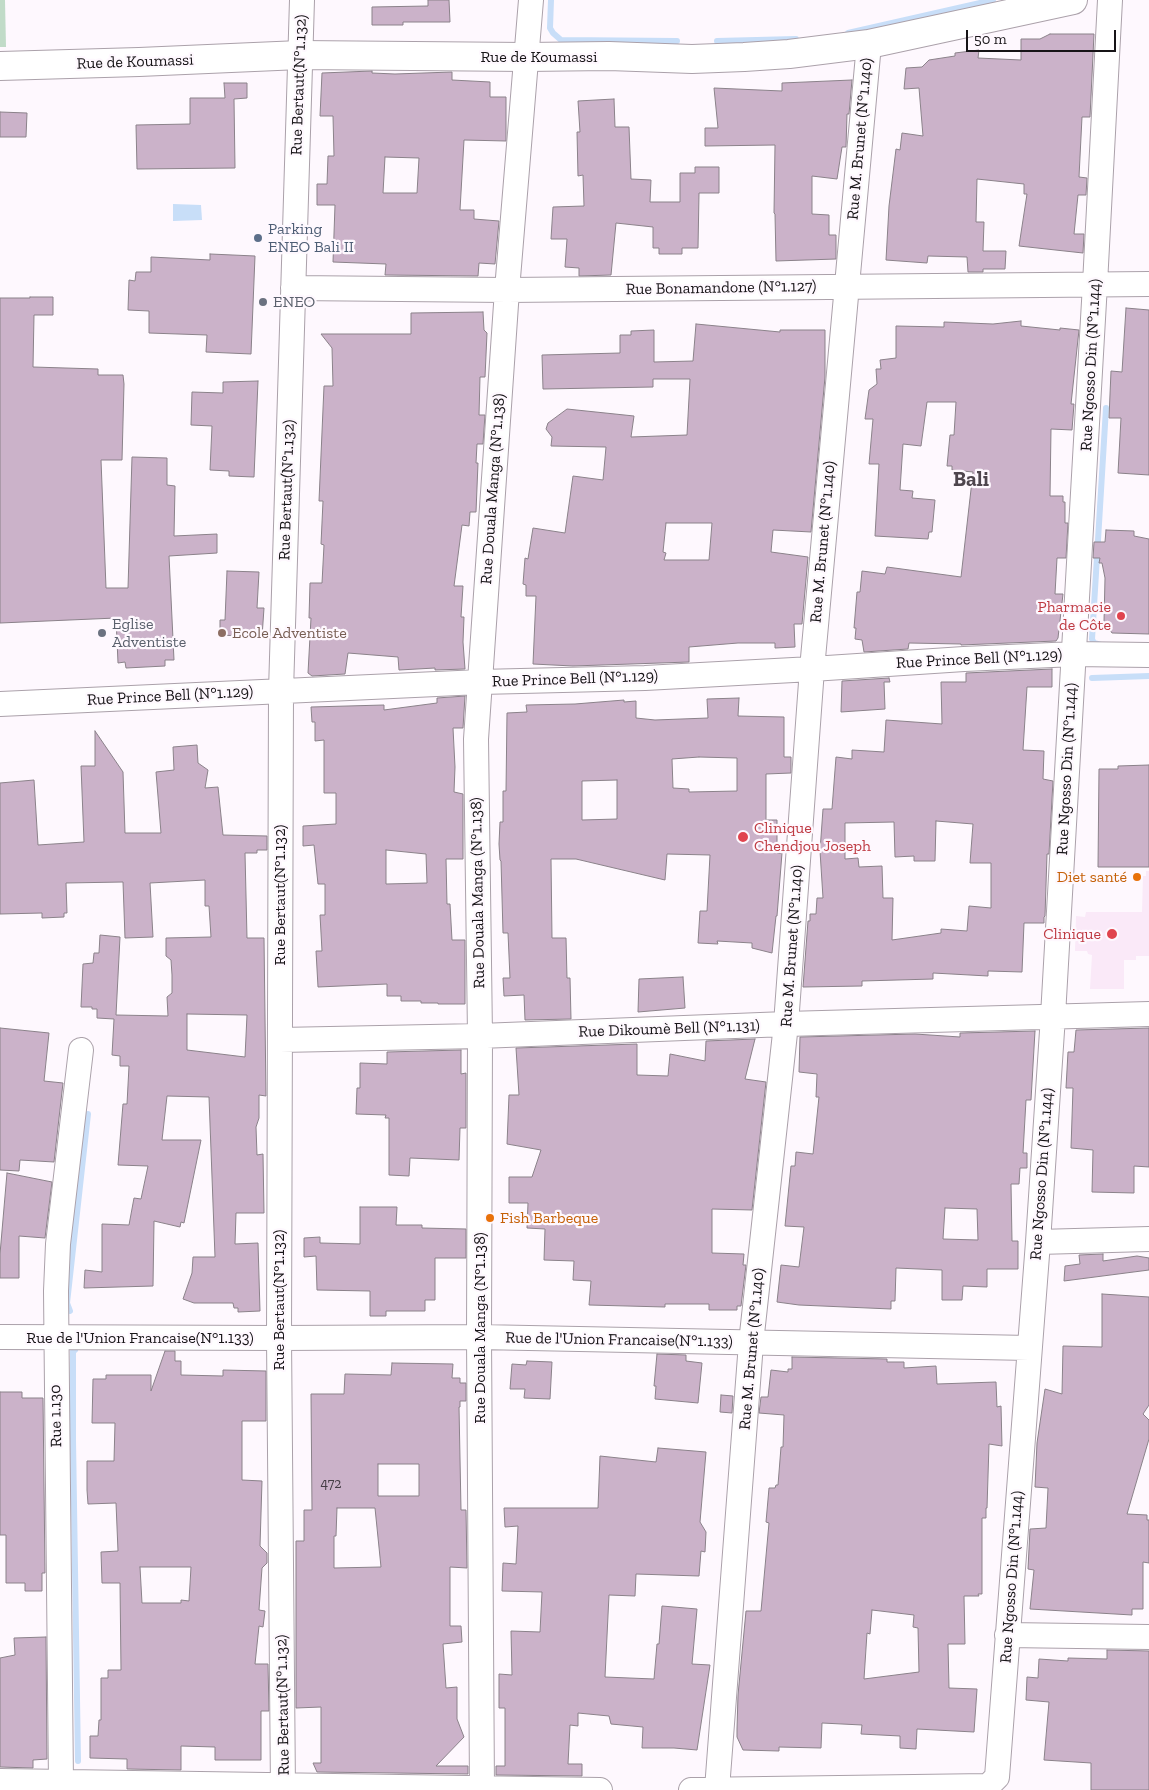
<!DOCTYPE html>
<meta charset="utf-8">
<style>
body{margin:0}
#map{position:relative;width:1149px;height:1790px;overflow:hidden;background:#fef8fe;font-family:"Zilla Slab",serif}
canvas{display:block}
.scale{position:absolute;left:966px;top:30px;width:150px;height:22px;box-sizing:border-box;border:2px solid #171417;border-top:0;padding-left:6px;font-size:15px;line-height:18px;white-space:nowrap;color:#171417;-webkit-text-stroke:4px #fef8fe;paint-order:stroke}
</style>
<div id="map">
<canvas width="1149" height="1790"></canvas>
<div class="scale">50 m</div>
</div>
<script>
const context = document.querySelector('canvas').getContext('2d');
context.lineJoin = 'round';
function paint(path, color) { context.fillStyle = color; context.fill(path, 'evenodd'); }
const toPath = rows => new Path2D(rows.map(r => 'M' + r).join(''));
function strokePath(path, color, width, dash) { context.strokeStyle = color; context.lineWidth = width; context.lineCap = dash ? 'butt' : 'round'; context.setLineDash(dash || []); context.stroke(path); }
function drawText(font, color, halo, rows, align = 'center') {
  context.font = font + ' "Zilla Slab",serif'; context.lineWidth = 4.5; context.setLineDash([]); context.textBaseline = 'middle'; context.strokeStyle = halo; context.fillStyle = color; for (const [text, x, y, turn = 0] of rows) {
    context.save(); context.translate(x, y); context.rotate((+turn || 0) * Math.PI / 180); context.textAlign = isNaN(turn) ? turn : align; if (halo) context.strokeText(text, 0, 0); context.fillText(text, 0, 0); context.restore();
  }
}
const built = toPath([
 [1146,871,1149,871,1149,956,1136,956,1136,960,1124,960,1124,989,1090,989,1092,955,1088,954,1087,951,1075,951,1076,916,1085,917,1086,912,1142,912,1143,876,1146,876]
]);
const green = toPath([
 [0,0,5,0,6,47,0,47]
]);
const water = toPath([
 [173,204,201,205,202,220,173,221]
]);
const stream = toPath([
 [551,0,550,28,553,33,561,40,677,41],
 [848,33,993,0],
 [717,41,796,39],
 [1101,645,1094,643,1092,639,1106,408],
 [1092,678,1149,676],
 [70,1311,67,1303,88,1114],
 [75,1350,73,1351,73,1440,78,1761]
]);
const building = toPath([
 [428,0,449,0,450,22,403,22,403,25,372,25,372,7,428,6,428,0],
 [1050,34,1094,34,1090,117,1082,117,1079,177,1087,178,1086,195,1078,195,1074,234,1084,234,1083,253,1019,246,1027,194,1024,194,1024,184,977,179,976,222,984,222,983,251,1006,251,1005,269,983,269,983,272,968,272,967,257,928,256,927,263,886,260,889,206,896,149,900,150,902,133,923,136,919,88,904,89,906,68,922,67,929,60,955,56,955,53,979,50,978,58,1021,60,1021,39,1040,39,1050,34],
 [372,71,372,73,395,74,452,72,452,80,490,82,490,97,506,97,506,141,464,140,460,210,474,210,474,219,499,221,495,264,479,263,478,276,385,275,386,264,333,262,335,205,317,205,317,184,327,184,328,156,334,156,333,116,320,116,322,73,372,71],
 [385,157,419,158,417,193,383,193,385,157],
 [852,80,849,114,847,114,846,147,842,147,837,179,812,176,812,214,829,215,829,235,836,235,836,259,776,261,775,214,774,213,775,145,705,146,705,128,718,128,714,88,782,91,782,83,852,80],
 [224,83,247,83,247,98,234,99,235,168,137,169,136,125,190,124,190,98,225,98,224,83],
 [614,99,615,127,629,127,631,179,651,180,650,202,680,202,680,173,695,173,695,167,719,167,719,193,699,193,698,248,682,248,682,254,659,254,659,248,653,248,653,227,616,223,611,275,579,276,579,268,565,267,567,239,551,239,553,207,584,206,583,175,578,176,577,132,580,132,578,101,614,99],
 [0,112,27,113,26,137,0,137,0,112],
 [210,254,255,256,251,354,206,352,207,335,149,333,149,311,128,310,129,280,135,281,136,272,151,272,151,257,210,260,210,254],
 [30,297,53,297,53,315,34,315,33,367,98,369,98,375,123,375,124,384,122,460,101,460,106,588,128,588,132,457,167,458,167,485,175,486,174,536,217,534,217,553,169,556,174,660,165,660,165,666,126,668,125,662,118,663,116,618,0,623,0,298,30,298,30,297],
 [1126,308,1149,310,1149,475,1118,473,1121,418,1109,418,1111,371,1122,372,1126,308],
 [483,312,484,330,487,333,485,377,480,377,479,415,485,415,483,444,477,444,476,463,478,463,476,512,470,512,469,526,462,525,454,586,463,586,461,617,464,617,463,642,465,669,435,670,435,668,399,670,398,657,348,653,345,674,312,676,308,673,311,618,309,618,310,583,322,583,324,545,321,544,323,501,319,501,324,386,333,386,332,348,321,334,411,334,411,313,483,312],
 [1021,321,1021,326,1060,330,1060,328,1079,330,1071,404,1074,404,1072,430,1051,429,1050,496,1063,496,1063,502,1065,502,1065,523,1068,523,1066,558,1057,558,1055,594,1063,594,1058,638,1056,641,961,645,961,644,909,643,908,649,864,652,862,640,855,639,856,628,854,628,857,592,860,592,862,571,885,574,887,567,961,577,973,472,952,470,952,466,947,466,950,435,954,435,956,402,927,402,921,446,903,444,900,490,913,491,912,498,935,500,932,532,929,532,928,539,875,536,879,464,869,464,873,419,865,419,869,390,877,384,876,369,881,369,880,360,896,358,896,326,944,327,944,322,993,324,1021,321],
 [696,324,780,332,780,330,825,330,825,377,811,532,773,530,771,552,808,557,802,624,794,624,795,647,775,648,775,643,738,643,689,647,689,662,573,666,533,664,536,596,526,596,526,585,523,584,525,558,528,559,533,528,565,533,573,476,603,480,606,447,551,446,552,437,546,429,548,423,567,409,634,416,631,437,687,435,690,379,653,379,653,387,543,389,542,355,620,353,620,335,631,335,631,331,654,330,654,362,693,361,696,324],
 [666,523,712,523,709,560,664,560,666,553,663,552,666,523],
 [258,381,254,477,229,476,229,471,210,470,212,426,191,425,192,392,223,393,223,382,258,381],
 [1106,530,1134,531,1134,536,1149,539,1149,634,1112,633,1104,622,1105,578,1102,563,1099,563,1100,558,1093,558,1094,542,1105,542,1106,530],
 [227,571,259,572,257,608,264,608,262,637,220,635,220,620,225,620,227,571],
 [1052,669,1052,687,1027,687,1023,750,1044,751,1043,779,1053,781,1049,854,1047,854,1045,916,1044,917,1044,923,1024,923,1022,972,988,971,988,976,933,973,933,979,862,981,862,986,803,987,808,921,810,921,810,914,816,914,817,898,823,898,820,851,823,809,832,809,836,757,852,759,852,750,884,752,886,720,942,724,941,682,966,682,966,673,1052,669],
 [936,821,973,824,970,863,991,863,991,908,969,906,967,931,941,929,941,933,892,940,893,898,883,898,882,866,859,867,858,858,845,859,845,823,894,822,895,857,914,856,914,861,935,861,936,821],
 [889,678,890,682,884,682,885,709,841,712,842,681,889,678],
 [465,696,463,728,453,728,455,767,454,792,463,794,463,859,446,859,447,904,450,904,452,940,465,940,465,1004,438,1004,438,1003,421,1003,421,1001,401,1001,401,996,387,996,387,984,318,987,316,951,322,951,320,915,325,915,325,884,318,884,314,845,303,846,303,826,336,824,336,793,324,793,324,740,315,741,315,722,312,722,311,707,384,705,384,710,437,703,437,698,465,696],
 [386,850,426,854,427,883,386,884,386,850],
 [739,698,738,716,784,717,784,757,791,757,791,773,766,774,766,820,777,820,777,853,782,853,777,916,776,916,772,953,752,948,752,943,717,941,718,944,698,943,700,911,707,911,710,855,667,854,665,880,576,859,551,859,552,938,566,938,567,978,570,978,571,1019,525,1020,524,995,504,996,503,978,510,978,508,933,503,933,501,861,500,860,499,844,500,822,503,822,503,791,506,791,507,713,527,712,526,705,575,704,624,700,624,702,636,701,636,718,655,720,708,718,707,699,739,698],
 [699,757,737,758,737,791,689,792,689,789,673,788,672,759,699,757],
 [617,780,617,819,582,820,582,781,617,780],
 [95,731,123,772,125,833,161,833,156,772,174,770,173,747,197,745,198,763,208,770,205,788,218,787,223,835,267,836,267,850,257,850,257,853,245,853,247,938,264,938,266,1096,259,1095,259,1118,256,1127,257,1155,263,1154,264,1213,236,1213,235,1244,258,1243,260,1311,238,1312,238,1308,234,1308,233,1303,194,1303,183,1299,192,1273,193,1257,215,1257,209,1097,167,1096,162,1140,201,1140,184,1223,181,1222,180,1227,154,1221,153,1286,84,1288,85,1270,102,1272,102,1224,129,1225,134,1198,141,1199,148,1166,118,1165,123,1104,127,1104,129,1066,120,1066,120,1056,112,1055,114,1019,97,1018,97,1009,92,1009,92,1007,81,1007,83,964,93,963,94,953,99,953,100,935,120,937,116,1015,168,1016,167,997,172,993,172,975,171,960,166,956,166,938,211,937,209,906,205,906,205,880,150,883,153,937,125,938,123,882,66,883,67,913,64,913,64,917,42,918,42,913,0,914,0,783,34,780,38,845,84,842,81,766,95,766,95,731],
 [187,1014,247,1015,245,1057,187,1050,187,1014],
 [1149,765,1149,867,1098,867,1099,769,1118,769,1118,766,1149,765],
 [683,977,685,1008,638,1012,639,979,683,977],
 [0,1028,49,1033,44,1081,63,1083,54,1162,20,1160,19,1171,0,1170,0,1028],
 [1149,1028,1149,1167,1134,1166,1134,1193,1092,1192,1093,1150,1071,1148,1073,1088,1066,1088,1068,1052,1074,1052,1076,1030,1149,1028],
 [1035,1031,1031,1100,1026,1100,1023,1153,1027,1153,1027,1168,1020,1168,1019,1184,1011,1184,1012,1241,1018,1241,1018,1269,987,1269,987,1287,963,1286,962,1300,942,1300,942,1270,896,1268,895,1301,891,1301,891,1309,799,1305,777,1302,781,1265,799,1267,804,1227,785,1226,791,1166,795,1166,796,1152,813,1154,819,1097,816,1097,817,1074,799,1072,800,1037,915,1034,960,1037,960,1033,1035,1031],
 [945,1208,977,1209,978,1240,943,1239,945,1208],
 [755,1039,745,1079,766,1082,752,1210,712,1209,712,1253,744,1254,743,1265,746,1265,741,1306,737,1306,737,1310,709,1310,709,1304,665,1304,665,1307,589,1305,591,1281,573,1280,574,1261,544,1260,545,1229,527,1228,528,1203,509,1203,509,1177,532,1177,541,1150,507,1144,509,1095,519,1095,516,1048,637,1044,637,1075,668,1076,670,1054,705,1061,706,1041,755,1039],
 [461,1050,461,1074,466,1073,466,1128,460,1128,459,1160,410,1158,409,1176,389,1175,389,1118,385,1118,386,1115,356,1114,357,1088,360,1088,360,1063,387,1064,387,1052,461,1050],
 [7,1173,52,1182,45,1238,19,1236,19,1278,0,1278,0,1254,7,1173],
 [360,1207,397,1207,396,1225,422,1225,422,1228,466,1229,466,1258,435,1258,435,1300,425,1300,425,1311,386,1311,386,1316,370,1316,370,1291,317,1290,316,1256,304,1257,304,1238,320,1237,320,1243,360,1244,360,1207],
 [1103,1254,1103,1261,1137,1256,1149,1258,1149,1270,1064,1281,1065,1266,1080,1264,1079,1255,1103,1254],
 [1102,1294,1149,1297,1149,1405,1143,1414,1149,1420,1149,1439,1127,1514,1147,1515,1147,1520,1149,1520,1149,1563,1143,1562,1143,1609,1132,1609,1132,1615,1030,1609,1034,1570,1028,1569,1030,1529,1046,1528,1048,1488,1035,1487,1037,1443,1045,1389,1062,1394,1063,1346,1102,1347,1102,1294],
 [165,1351,175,1351,175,1361,181,1361,181,1375,223,1376,223,1370,266,1371,266,1421,242,1421,242,1480,262,1481,260,1546,267,1553,267,1563,262,1568,259,1610,265,1611,263,1627,259,1626,255,1664,268,1664,269,1711,261,1711,261,1760,215,1760,215,1747,181,1746,181,1770,127,1769,127,1759,90,1758,90,1736,98,1736,99,1720,101,1720,101,1678,108,1678,108,1670,121,1670,120,1583,102,1583,101,1552,118,1551,116,1503,88,1504,87,1490,87,1461,114,1461,115,1423,92,1423,93,1379,106,1379,106,1375,151,1375,151,1391,165,1351],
 [140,1567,191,1567,189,1601,181,1600,181,1603,142,1603,140,1567],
 [657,1354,686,1355,686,1361,702,1363,698,1403,655,1399,656,1386,654,1386,657,1354],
 [792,1357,887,1359,887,1362,904,1362,904,1368,936,1366,937,1384,996,1382,997,1407,1001,1406,1002,1446,989,1444,987,1508,986,1508,986,1518,982,1518,982,1594,978,1594,979,1596,964,1596,965,1644,948,1644,949,1688,977,1689,974,1732,917,1729,916,1749,900,1748,900,1736,861,1734,862,1725,822,1723,821,1748,779,1747,779,1751,743,1750,737,1737,737,1729,738,1695,746,1611,761,1611,769,1523,766,1522,769,1488,775,1488,776,1485,778,1485,781,1447,783,1447,784,1415,759,1413,761,1397,768,1397,771,1370,788,1372,788,1369,792,1369,792,1357],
 [872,1610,914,1615,913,1627,918,1628,919,1672,864,1679,867,1633,870,1634,872,1610],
 [527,1361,552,1362,550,1399,524,1398,525,1389,510,1389,512,1364,526,1365,527,1361],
 [392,1363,453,1364,452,1378,460,1378,460,1383,466,1383,466,1401,460,1401,460,1407,459,1407,461,1510,466,1510,467,1568,450,1567,450,1626,461,1626,462,1642,443,1644,446,1688,457,1687,457,1719,464,1737,436,1766,468,1766,468,1774,317,1772,313,1763,321,1763,321,1707,296,1708,296,1541,304,1541,304,1510,312,1510,311,1394,344,1394,345,1374,391,1375,392,1363],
 [378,1464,419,1464,419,1496,378,1496,378,1464],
 [337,1508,375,1508,381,1567,334,1568,334,1536,336,1536,337,1508],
 [0,1392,22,1392,22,1398,43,1398,45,1573,42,1573,42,1591,25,1591,25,1583,6,1583,6,1535,0,1535,0,1392],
 [721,1395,733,1396,732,1413,720,1412,721,1395],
 [658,1448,706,1452,700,1522,706,1532,705,1552,701,1551,699,1576,636,1574,635,1596,609,1595,605,1677,654,1679,657,1644,659,1644,662,1606,697,1609,692,1664,710,1665,697,1750,674,1748,642,1748,643,1727,611,1724,609,1716,578,1713,578,1726,570,1725,568,1764,582,1764,582,1776,496,1775,496,1766,505,1766,505,1708,499,1708,499,1674,512,1675,511,1631,540,1632,542,1592,502,1591,503,1563,516,1564,518,1526,505,1527,504,1508,598,1508,600,1456,656,1462,658,1448],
 [46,1637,47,1759,33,1760,33,1768,0,1767,0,1658,15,1655,14,1638,46,1637],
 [1107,1650,1149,1651,1149,1790,1091,1790,1091,1763,1044,1760,1049,1702,1026,1700,1027,1677,1038,1678,1039,1659,1068,1661,1068,1658,1107,1659,1107,1650]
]);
const street = toPath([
 [293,288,507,290,1149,284],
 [0,704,480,682,645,678,812,669,964,659,1074,654,1149,655],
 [280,1040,480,1036,786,1024,1149,1014],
 [1038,1242,1149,1239],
 [0,1337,279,1338,479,1337,1029,1348],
 [1007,1635,1149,1637],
 [997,1777,1038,1242,1053,1016,1095,284,1110,0],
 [0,1781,600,1790],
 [61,1783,56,1291,58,1244,81,1050],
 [482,1789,479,1337,480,1036,476,739,507,290,531,0],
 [717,1789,751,1343,786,1024,812,669,869,44],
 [283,1790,279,1338,281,691,302,0],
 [691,1790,988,1786,997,1777]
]);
const secondary = toPath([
 [0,66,139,62,300,55,526,57,609,56,692,59,744,57,789,54,869,44,1073,0]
]);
const markers = [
 [258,238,5,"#5c6f8a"],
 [263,302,5,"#6b7280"],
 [1121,616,5,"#e0444e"],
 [102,633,5,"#6b7280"],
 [222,633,5,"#8d6e63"],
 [743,837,6,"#e0444e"],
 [1137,877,5,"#e8710a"],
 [1112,934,6,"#e0444e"],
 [490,1218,5,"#e8710a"]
];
const numberNames = [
 ["472",331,1484]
];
const streetNames = [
 ["Rue de Koumassi",539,57],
 ["Rue de Koumassi",135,62,-2],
 ["Rue Bertaut(N°1.132)",299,85,-88],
 ["Rue M. Brunet (N°1.140)",860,139,-85],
 ["Rue Bonamandone (N°1.127)",721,288,-1],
 ["Rue Ngosso Din (N°1.144)",1091,365,-87],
 ["Rue Douala Manga (N°1.138)",493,489,-86],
 ["Rue Bertaut(N°1.132)",287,490,-88],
 ["Rue M. Brunet (N°1.140)",823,542,-85],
 ["Rue Prince Bell (N°1.129)",979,659,-3],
 ["Rue Prince Bell (N°1.129)",575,679,-2],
 ["Rue Prince Bell (N°1.129)",170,696,-3],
 ["Rue Ngosso Din (N°1.144)",1067,769,-87],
 ["Rue Douala Manga (N°1.138)",478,893,-91],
 ["Rue Bertaut(N°1.132)",280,895,-90],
 ["Rue M. Brunet (N°1.140)",792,946,-86],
 ["Rue Dikoumè Bell (N°1.131)",669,1029,-2],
 ["Rue Ngosso Din (N°1.144)",1042,1174,-86],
 ["Rue Bertaut(N°1.132)",279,1300,-90],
 ["Rue Douala Manga (N°1.138)",480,1328,-90],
 ["Rue de l'Union Francaise(N°1.133)",140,1338],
 ["Rue de l'Union Francaise(N°1.133)",619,1340,1],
 ["Rue M. Brunet (N°1.140)",752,1349,-85],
 ["Rue 1.130",56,1416,-91],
 ["Rue Ngosso Din (N°1.144)",1012,1577,-86],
 ["Rue Bertaut(N°1.132)",283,1705,-91]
];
const serviceNames = [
 ["Parking",268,229],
 ["ENEO Bali II",268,247]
];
const worshipNames = [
 ["ENEO",273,302],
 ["Eglise",112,624],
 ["Adventiste",112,642]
];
const healthNames = [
 ["Pharmacie",1111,607],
 ["de Côte",1111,625],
 ["Clinique",754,828,"left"],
 ["Chendjou Joseph",754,846,"left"],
 ["Clinique",1101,934]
];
const educationNames = [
 ["Ecole Adventiste",232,633]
];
const foodNames = [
 ["Diet santé",1127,877],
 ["Fish Barbeque",500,1218,"left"]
];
const districtNames = [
 ["Bali",971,480]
];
paint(built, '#fae9f8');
paint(green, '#c1dbc8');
paint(water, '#c8def8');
strokePath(stream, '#c8def8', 6);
paint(building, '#cbb2c9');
strokePath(building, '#8b828a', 1);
strokePath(street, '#aba1aa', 26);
strokePath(secondary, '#aba1aa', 30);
strokePath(street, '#fff', 24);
strokePath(secondary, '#fff', 28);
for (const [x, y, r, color] of markers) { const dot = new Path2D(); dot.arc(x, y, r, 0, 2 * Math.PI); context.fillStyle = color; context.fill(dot); strokePath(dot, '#fef8fe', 2); }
drawText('14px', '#443c44', null, numberNames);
drawText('16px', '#171417', '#fef8fe', streetNames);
drawText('16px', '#4e5e75', '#fef8fe', serviceNames, 'left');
drawText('16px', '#5b616d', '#fef8fe', worshipNames, 'left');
drawText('16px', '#be3a42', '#fef8fe', healthNames, 'right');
drawText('16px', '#785e54', '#fef8fe', educationNames, 'left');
drawText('16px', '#c56008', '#fef8fe', foodNames, 'right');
drawText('bold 21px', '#4e454d', '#fef8fe', districtNames);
</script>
